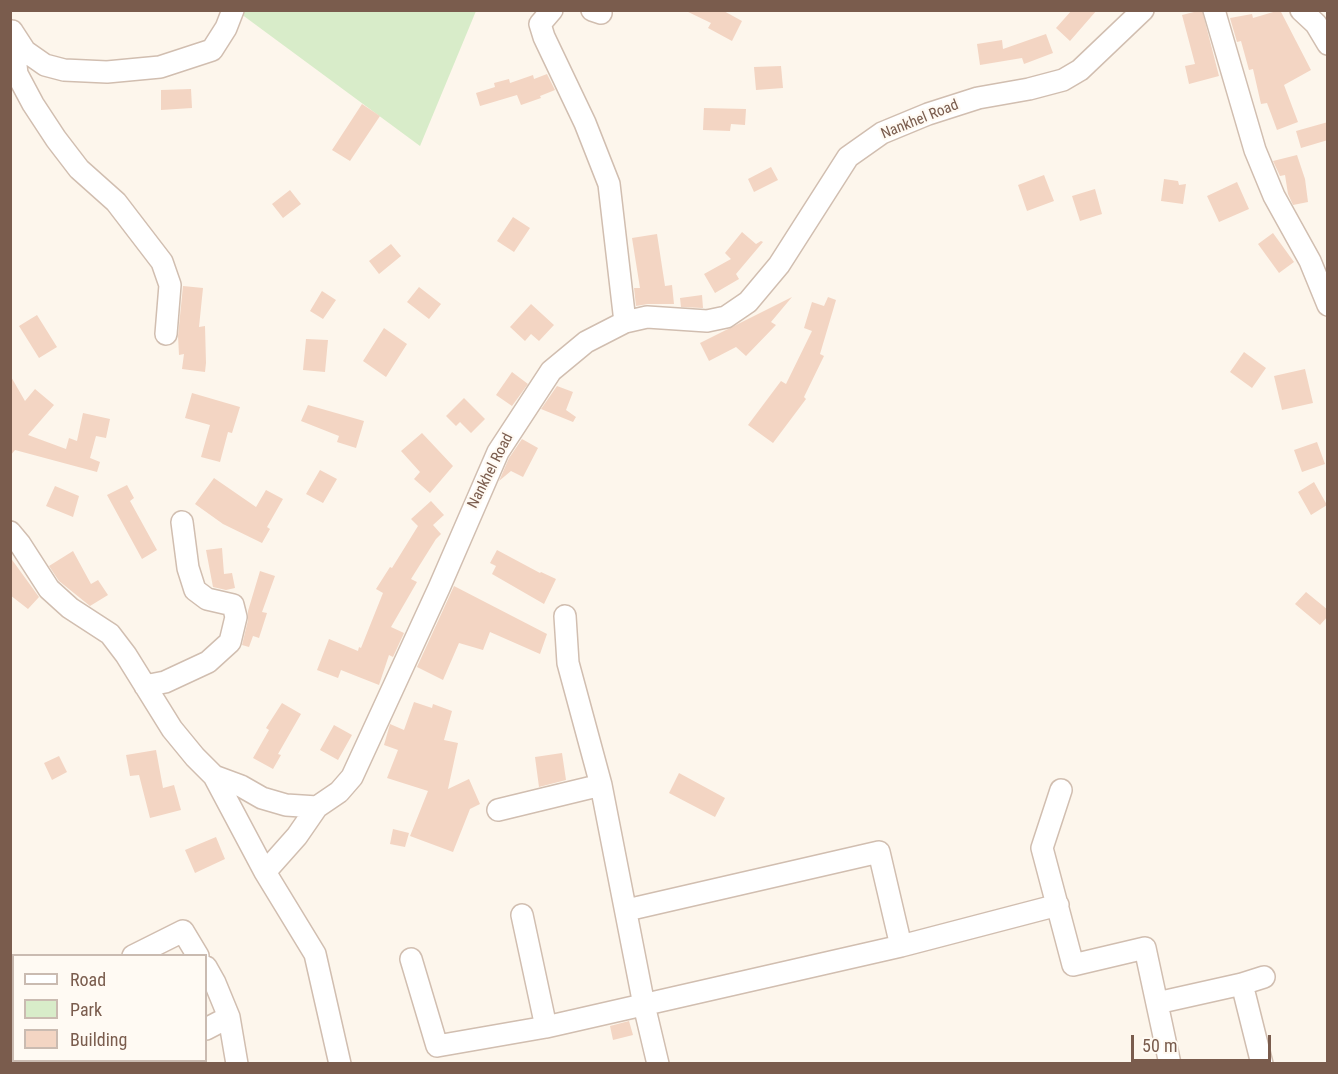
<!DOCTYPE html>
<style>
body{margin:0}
#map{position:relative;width:1338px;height:1074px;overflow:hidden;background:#fdf6ec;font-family:"Roboto Condensed",sans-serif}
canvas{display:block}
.frame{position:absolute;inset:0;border:12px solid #7a5c4d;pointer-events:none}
.legend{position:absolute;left:12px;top:954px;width:195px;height:108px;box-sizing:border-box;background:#fffaf3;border:2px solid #cabbb1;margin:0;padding:8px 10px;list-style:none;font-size:18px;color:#7a5c4d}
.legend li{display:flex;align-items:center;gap:12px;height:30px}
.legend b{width:30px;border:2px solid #cabbb1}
.scale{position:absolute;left:1131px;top:1035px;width:140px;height:27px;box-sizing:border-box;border:3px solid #7a5c4d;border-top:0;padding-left:8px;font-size:18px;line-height:21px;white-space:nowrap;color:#7a5c4d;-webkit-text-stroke:4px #fffaf3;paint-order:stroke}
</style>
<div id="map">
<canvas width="1338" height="1074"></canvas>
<div class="frame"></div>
<ul class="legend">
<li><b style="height:8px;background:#fff"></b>Road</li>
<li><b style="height:16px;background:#d8ecc9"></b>Park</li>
<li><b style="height:16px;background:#f3d5c3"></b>Building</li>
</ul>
<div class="scale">50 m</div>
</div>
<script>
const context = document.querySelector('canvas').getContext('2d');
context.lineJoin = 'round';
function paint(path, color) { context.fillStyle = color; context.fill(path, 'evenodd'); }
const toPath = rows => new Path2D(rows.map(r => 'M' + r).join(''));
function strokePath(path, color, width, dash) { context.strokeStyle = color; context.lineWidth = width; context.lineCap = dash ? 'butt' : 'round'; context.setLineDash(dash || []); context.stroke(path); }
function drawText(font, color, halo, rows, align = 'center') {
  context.font = font + ' "Roboto Condensed",sans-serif'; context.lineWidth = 4.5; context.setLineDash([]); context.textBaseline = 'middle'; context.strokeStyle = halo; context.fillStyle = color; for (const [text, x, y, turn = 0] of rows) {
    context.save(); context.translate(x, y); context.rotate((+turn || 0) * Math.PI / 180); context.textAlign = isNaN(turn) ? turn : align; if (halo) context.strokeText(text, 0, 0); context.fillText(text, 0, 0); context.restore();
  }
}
const green = toPath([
 [237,11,476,11,420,146]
]);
const building = toPath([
 [684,10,722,10,742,21,732,41,708,28,711,23],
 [1072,10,1097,10,1070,41,1056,28],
 [1202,10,1219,76,1189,84,1185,66,1195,64,1182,15],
 [1280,10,1311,70,1284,85,1298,122,1277,130,1267,103,1261,104,1253,69,1249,70,1241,41,1237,42,1230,18,1252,14,1253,18],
 [1046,34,1053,53,1024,64,1022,58,980,65,977,44,1002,40,1003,49],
 [781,66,783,88,756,90,754,67],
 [547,74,555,90,540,96,541,98,521,105,517,95,480,106,476,93,495,87,494,83,509,79,510,83,533,75,534,79],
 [191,89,192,108,161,110,161,90],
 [362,104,380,116,350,161,332,150],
 [704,108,746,109,745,125,731,124,730,131,703,130],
 [1328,122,1328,140,1301,148,1296,131],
 [1297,155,1305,179,1308,202,1293,205,1288,194,1285,175,1280,176,1273,161],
 [771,167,778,180,754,192,748,179],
 [1044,175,1054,201,1027,211,1018,185],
 [1164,179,1178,181,1179,185,1186,184,1183,204,1161,201],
 [1237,182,1249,209,1219,222,1207,196],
 [1095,189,1102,214,1080,221,1072,196],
 [290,190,301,204,283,218,272,204],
 [513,217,530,228,514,252,497,241],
 [742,232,756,244,761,241,763,242,736,274,739,279,715,293,704,274,731,259,725,253],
 [1273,233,1294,262,1279,273,1258,244],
 [657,234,665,286,672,285,674,304,648,304,636,306,634,288,640,288,632,238],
 [391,244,401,256,379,274,369,261],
 [183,286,203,288,199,327,205,326,206,363,205,372,182,369,184,354,179,355,178,336],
 [419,287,441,304,429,319,407,302],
 [322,291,336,300,323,319,310,311],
 [702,295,703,308,681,307,680,298],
 [792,297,771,322,776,325,746,356,736,347,709,361,700,343],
 [828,297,836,300,820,354,824,356,804,397,806,399,773,443,748,425,781,381,786,384,812,331,804,328,812,302,824,306],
 [531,304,554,325,539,341,531,334,525,341,510,327],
 [37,315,57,347,39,358,19,326],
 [384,328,407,344,386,377,363,361],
 [306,339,328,340,325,372,303,370],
 [1244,352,1266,368,1252,388,1230,372],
 [1305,369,1313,403,1282,410,1274,376],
 [512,372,528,384,512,406,496,395],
 [10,375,25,401,35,389,54,405,28,435,66,449,69,438,77,441,83,413,110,419,106,438,96,436,90,458,100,462,97,472,15,450,10,456],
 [557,386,573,392,566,410,576,417,573,422,541,409],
 [192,393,240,407,232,433,228,432,220,462,201,457,210,425,185,418],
 [464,398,485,419,471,433,460,422,456,426,446,416],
 [308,405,364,421,356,448,337,442,339,436,301,421],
 [422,433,453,466,430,493,414,479,420,472,401,451],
 [522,439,538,448,523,477,511,471,499,481,509,458],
 [1317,442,1325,464,1302,472,1294,450],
 [320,470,337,479,323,503,306,494],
 [214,478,256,507,266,490,283,499,267,527,270,529,262,543,223,524,195,504],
 [1314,482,1327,505,1311,515,1298,492],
 [127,485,134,498,130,501,157,550,142,559,107,495],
 [55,486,79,496,73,517,46,506],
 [431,501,444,515,433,525,441,534,436,539,411,579,417,582,391,627,404,633,393,657,389,655,379,685,341,670,338,678,317,670,329,639,358,651,359,647,361,648,383,593,376,589,390,567,392,568,418,526,411,519],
 [222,548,224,574,232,573,235,588,226,590,213,587,206,550],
 [497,550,540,573,541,572,556,579,544,604,492,574,496,566,490,563],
 [73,551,91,584,98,580,108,595,90,606,59,581,49,566],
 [10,557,39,597,28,609,10,595],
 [260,571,275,576,262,612,267,613,259,638,253,636,249,647,242,645,248,620,248,611],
 [454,586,547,634,540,654,490,632,483,650,459,643,443,680,417,667],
 [1306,592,1328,610,1328,616,1320,625,1295,604],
 [414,702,432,708,433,704,452,711,444,740,458,743,448,789,469,779,480,804,470,809,453,852,410,836,428,791,387,778,398,750,384,745,390,724,404,730],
 [282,703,301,714,278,754,281,755,273,769,253,758,269,730,266,728],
 [334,725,352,735,338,760,320,750],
 [156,750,163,788,174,785,181,810,150,818,139,775,130,776,126,755],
 [562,753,566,780,539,787,535,757],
 [59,756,67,772,52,780,44,763],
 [679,773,725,798,715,817,669,793],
 [393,829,409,833,405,847,390,844],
 [216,837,225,859,195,873,185,850],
 [629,1021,633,1035,613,1040,610,1026]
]);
const minor = toPath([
 [552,10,540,24,544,37,585,123,609,184,625,322],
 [592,10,601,13],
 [1214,10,1255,150,1274,196,1310,261,1328,305],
 [1301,10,1316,24,1328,44],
 [12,31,17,74,33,104,56,139,79,169,116,202,162,262,170,285,166,334],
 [12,31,25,51,45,65,64,70,107,72,160,67,212,50,226,28,233,10],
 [10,532,20,544,49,589,70,608,110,634,126,655,172,729,195,757,214,776,241,786,262,798,286,805,317,807,339,792,352,777,439,588,498,452,551,371,586,342,625,322,647,317,707,321,726,317,748,302,779,265,848,157,882,133,928,114,978,98,1029,89,1063,80,1080,70,1143,10],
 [565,616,568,663,601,785,644,1005,658,1064],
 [145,686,165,682,208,662,230,642,236,617,233,605,207,599,195,590,188,568,182,522],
 [214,776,265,872,315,954,340,1064],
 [1061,790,1042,848,1073,965,1145,948,1170,1064],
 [498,810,601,785],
 [265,872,297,836,317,807],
 [627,910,879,852,901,946],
 [522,915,546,1027],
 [133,956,183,931,198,956],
 [411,959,437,1046,546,1027,901,946,1058,905],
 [206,967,215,983,229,1017,237,1064],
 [1242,984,1262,1064],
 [1157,1003,1242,984,1264,977],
 [206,1029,229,1017],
 [37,1060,40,1064]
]);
const streetNames = [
 ["Nankhel Road",920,120,-22],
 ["Nankhel Road",491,471,-63]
];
paint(green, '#d8ecc9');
paint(building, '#f3d5c3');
strokePath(minor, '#d1beb0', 24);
strokePath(minor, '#fff', 21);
drawText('15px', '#7a5c4d', '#fffaf3', streetNames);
</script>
